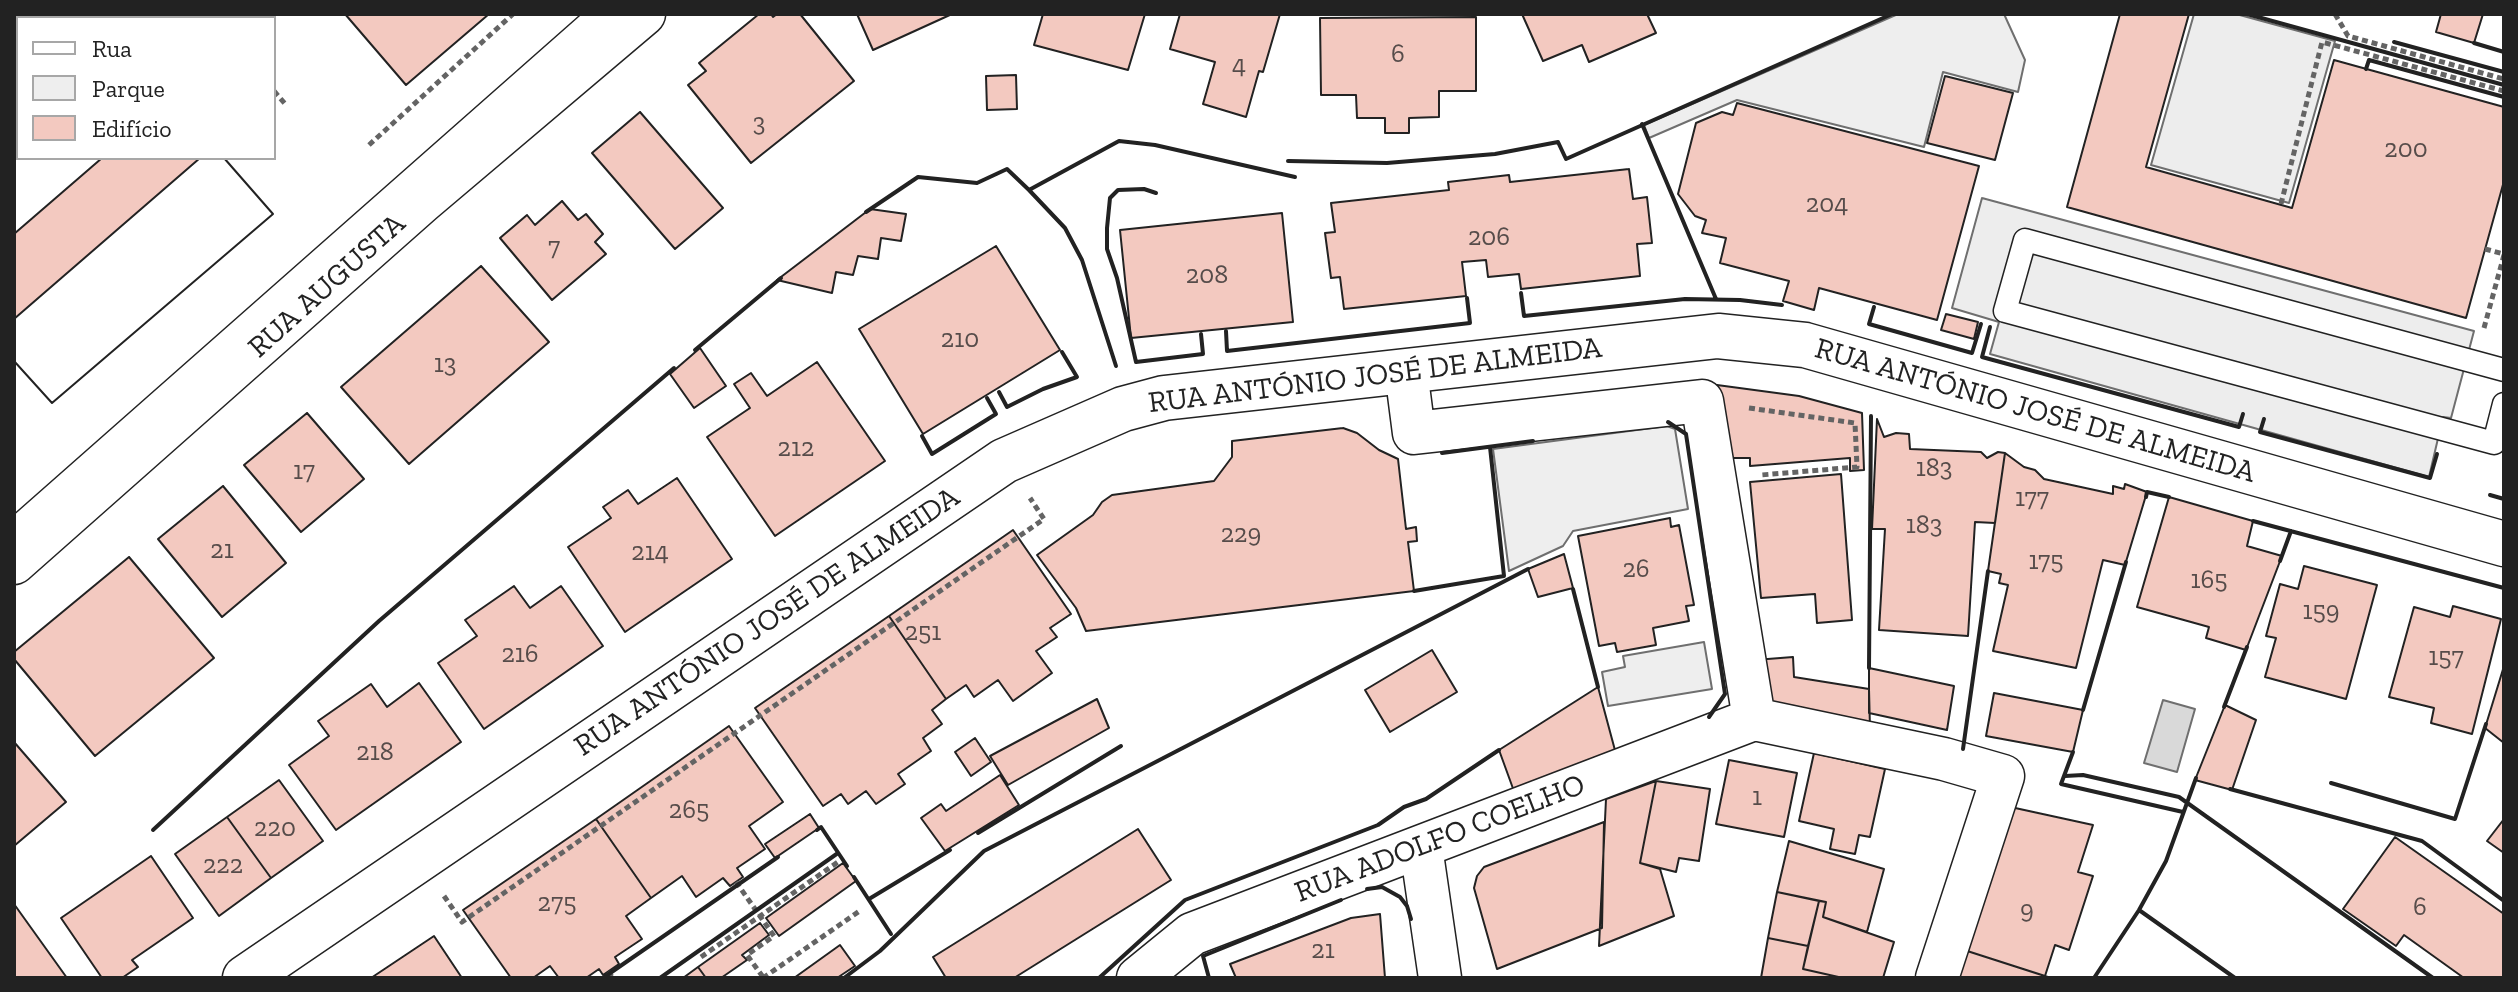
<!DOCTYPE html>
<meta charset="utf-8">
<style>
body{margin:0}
#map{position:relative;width:2518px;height:992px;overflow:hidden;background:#fff;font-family:"Zilla Slab",serif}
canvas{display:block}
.frame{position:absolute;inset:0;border:16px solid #222;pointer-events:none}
.legend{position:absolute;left:16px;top:16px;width:260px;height:144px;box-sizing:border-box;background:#fff;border:2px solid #a7a7a7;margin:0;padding:10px 14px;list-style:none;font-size:24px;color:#222}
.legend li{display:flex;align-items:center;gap:16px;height:40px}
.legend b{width:40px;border:2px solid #a7a7a7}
</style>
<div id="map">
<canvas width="2518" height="992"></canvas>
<div class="frame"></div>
<ul class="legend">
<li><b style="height:10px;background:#fff"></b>Rua</li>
<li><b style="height:22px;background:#eee"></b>Parque</li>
<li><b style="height:22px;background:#f3c9c0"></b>Edifício</li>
</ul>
</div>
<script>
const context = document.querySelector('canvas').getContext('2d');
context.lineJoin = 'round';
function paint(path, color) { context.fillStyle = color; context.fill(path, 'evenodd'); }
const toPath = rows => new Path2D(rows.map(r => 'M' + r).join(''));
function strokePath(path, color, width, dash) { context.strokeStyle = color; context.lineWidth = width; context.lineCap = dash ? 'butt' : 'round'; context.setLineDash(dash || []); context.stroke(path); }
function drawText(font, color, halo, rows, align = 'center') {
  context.font = font + ' "Zilla Slab",serif'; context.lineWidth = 6; context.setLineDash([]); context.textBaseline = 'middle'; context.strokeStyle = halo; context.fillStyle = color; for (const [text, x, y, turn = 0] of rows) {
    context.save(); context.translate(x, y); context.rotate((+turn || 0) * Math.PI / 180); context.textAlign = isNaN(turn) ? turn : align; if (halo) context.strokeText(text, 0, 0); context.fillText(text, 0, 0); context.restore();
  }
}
const green = toPath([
 [1898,14,2004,14,2025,60,2018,92,1943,72,1924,147,1737,100,1649,138,1644,125,1898,14],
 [1667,426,1675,429,1688,509,1573,531,1563,546,1509,571,1493,449,1667,426],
 [1704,642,1712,689,1608,706,1602,672,1625,667,1623,656,1704,642]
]);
const parking = toPath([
 [2194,14,2236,14,2335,41,2289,203,2151,165,2194,14],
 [1982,198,2474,331,2451,418,2443,417,2429,477,1990,354,1999,322,1952,308,1982,198]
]);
const water = toPath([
 [2163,700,2195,709,2177,772,2144,763,2163,700]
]);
const building = toPath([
 [114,14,196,14,199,18,118,18,114,14],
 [345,14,489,14,406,85,345,14],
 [759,14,771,14,773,17,777,14,800,14,854,81,751,163,688,85,706,71,699,63,759,14],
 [857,14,952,14,873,50,857,14],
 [1043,14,1145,14,1128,70,1034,45,1043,14],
 [1180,14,1280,14,1263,72,1259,71,1246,117,1203,104,1215,62,1170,49,1180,14],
 [1522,14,1647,14,1656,33,1589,62,1582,45,1543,61,1522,14],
 [2120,14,2189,14,2146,167,2292,208,2334,60,2504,107,2504,181,2466,318,2067,207,2120,14],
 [2441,14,2483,14,2474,43,2436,32,2441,14],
 [1476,17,1476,91,1439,91,1439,117,1409,118,1409,133,1385,133,1385,118,1357,118,1356,95,1321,95,1320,18,1476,17],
 [18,74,18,158,102,158,14,234,14,78,18,74],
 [18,74,18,158,224,158,273,214,52,403,14,361,14,78,18,74],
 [1016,75,1017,109,987,110,986,76,1016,75],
 [1945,76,2013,93,1995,160,1927,143,1945,76],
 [1737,103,1979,166,1937,320,1819,288,1814,310,1783,301,1789,281,1720,263,1726,238,1702,233,1706,220,1695,216,1678,194,1696,123,1722,112,1733,115,1737,103],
 [640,112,723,208,675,249,592,153,640,112],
 [200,158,224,158,273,214,52,403,14,361,14,319,200,158],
 [1629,169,1633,199,1647,197,1652,243,1637,244,1640,276,1521,289,1519,274,1488,277,1486,260,1462,262,1466,296,1344,309,1340,277,1331,278,1325,233,1335,232,1331,203,1449,190,1448,182,1509,175,1510,182,1629,169],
 [562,201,578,220,586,214,603,234,595,242,606,254,552,300,500,238,527,215,535,225,562,201],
 [870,209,906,214,901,241,881,238,878,259,858,256,853,275,836,272,832,293,777,280,870,209],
 [1282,213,1293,322,1131,338,1120,230,1282,213],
 [996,246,1060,350,923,434,859,329,996,246],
 [481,266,549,342,409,464,341,387,481,266],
 [1946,314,1978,322,1974,339,1941,330,1946,314],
 [700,348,726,386,694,408,670,374,700,348],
 [817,362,885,461,775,536,707,437,750,408,734,384,751,373,767,396,817,362],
 [1717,385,1799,396,1862,413,1864,470,1850,471,1850,458,1750,466,1750,458,1729,458,1717,385],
 [307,413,364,479,301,532,244,465,307,413],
 [1877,419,1884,437,1896,433,1909,434,1910,449,1981,452,1987,458,1998,452,2005,453,1995,523,1975,522,1968,636,1879,630,1885,529,1872,529,1877,419],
 [1343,428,1357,433,1379,450,1398,459,1406,529,1416,527,1417,541,1408,542,1414,591,1086,631,1076,608,1037,555,1093,515,1102,502,1112,495,1214,481,1232,457,1232,441,1343,428],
 [2005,453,2024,467,2035,470,2044,479,2113,494,2113,486,2124,489,2125,484,2147,492,2125,565,2103,560,2076,668,1993,651,2008,585,1999,583,2001,574,1988,571,2005,453],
 [1841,474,1852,620,1817,623,1815,594,1761,598,1750,482,1841,474],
 [677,478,732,559,625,632,568,547,611,518,603,507,628,490,638,504,677,478],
 [223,486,286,563,222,617,158,539,223,486],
 [2169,497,2253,521,2247,546,2282,556,2246,650,2206,638,2209,627,2137,607,2169,497],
 [1670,518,1671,527,1679,525,1694,605,1686,606,1689,621,1653,628,1656,645,1617,652,1615,643,1599,646,1578,536,1670,518],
 [1013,530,1071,614,1050,628,1057,637,1036,651,1052,673,1013,701,998,680,974,697,966,685,946,699,889,616,1013,530],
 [1564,554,1573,588,1538,597,1528,569,1564,554],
 [129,557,214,658,95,756,14,659,14,652,129,557],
 [2304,566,2377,585,2346,699,2265,677,2276,638,2266,636,2280,584,2298,589,2304,566],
 [514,586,530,608,561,586,603,646,484,729,438,663,477,636,465,620,514,586],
 [2453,606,2501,619,2472,734,2431,723,2434,708,2389,697,2414,607,2450,617,2453,606],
 [889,616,946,699,932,710,942,724,923,738,931,751,898,774,905,784,876,804,866,791,848,804,841,794,823,806,755,708,889,616],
 [1432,650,1457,692,1390,732,1365,690,1432,650],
 [1793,657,1794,677,1869,689,1870,729,1762,700,1755,660,1793,657],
 [2504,666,2504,743,2485,728,2504,666],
 [1869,668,1954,686,1947,730,1869,713,1869,668],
 [419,683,461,742,336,830,289,765,329,736,318,721,371,684,387,707,419,683],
 [1598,687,1616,754,1515,794,1499,750,1598,687],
 [1994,693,2083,710,2073,752,1986,736,1994,693],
 [1097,699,1109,728,1008,785,990,756,1097,699],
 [2225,705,2256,720,2232,790,2195,780,2225,705],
 [729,726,783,802,749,826,765,849,737,868,743,877,730,886,723,878,696,897,682,876,651,898,596,819,729,726],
 [975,738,991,762,971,776,955,752,975,738],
 [14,742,66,802,14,846,14,742],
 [1814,753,1885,769,1870,837,1859,835,1855,854,1830,849,1834,829,1799,821,1814,753],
 [1729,760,1797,773,1784,837,1716,824,1729,760],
 [1000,775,1019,805,945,851,921,818,941,804,946,811,1000,775],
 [279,780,323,841,271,878,227,817,279,780],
 [1656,781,1710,789,1699,861,1679,858,1676,872,1640,863,1656,781],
 [1656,781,1640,863,1660,869,1674,916,1599,946,1606,799,1656,781],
 [2006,806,2093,825,2078,872,2093,876,2069,950,2055,945,2045,976,1961,949,2006,806],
 [810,814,819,828,775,858,765,844,810,814],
 [227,817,271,878,219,916,175,854,227,817],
 [596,819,651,898,626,916,642,939,615,957,619,964,603,975,599,969,586,978,559,978,550,966,533,978,511,978,463,910,596,819],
 [2504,819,2504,853,2487,841,2504,819],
 [1604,822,1602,928,1497,969,1474,888,1477,876,1484,867,1604,822],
 [1138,829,1171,880,1014,978,946,978,933,957,1138,829],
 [2395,837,2504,914,2504,978,2464,978,2404,935,2396,946,2343,909,2395,837],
 [1789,841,1884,869,1867,932,1823,917,1826,902,1777,892,1789,841],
 [151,856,193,918,132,960,138,967,122,978,102,978,61,918,151,856],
 [843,863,856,881,779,936,766,918,843,863],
 [1777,892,1819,901,1808,946,1768,938,1777,892],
 [1819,901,1826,902,1823,917,1894,942,1883,978,1843,978,1803,969,1819,901],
 [14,904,67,978,14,978,14,904],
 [1380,914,1385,978,1236,978,1230,964,1351,918,1380,914],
 [760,923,769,935,742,955,747,960,721,978,706,978,698,967,760,923],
 [434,936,462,978,371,978,434,936],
 [1768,938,1808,946,1803,969,1843,978,1761,978,1768,938],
 [840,945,855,966,837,978,794,978,840,945],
 [1961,949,2051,978,1951,978,1961,949],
 [698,967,706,978,683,978,698,967]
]);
const path = toPath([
 [208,14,212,18],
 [2335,14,2348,36,2504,79],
 [246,18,248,14],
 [274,91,287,106],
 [369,145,513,14],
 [2281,204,2322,42,2504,91],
 [2485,249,2504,254],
 [2484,328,2504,255],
 [1749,408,1855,423,1857,467,1761,475],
 [736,882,774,936,747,955,763,977],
 [444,896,462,922,1044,519,1030,498],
 [701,957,838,862],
 [608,972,613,978],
 [763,978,861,910]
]);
const service = toPath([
 [2504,370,2025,240,2005,311,2494,443,2504,404],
 [14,530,599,14]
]);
const minor = toPath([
 [14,563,422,202,644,14],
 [1754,719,1944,759,2003,776,1937,978],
 [1421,847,1440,978],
 [1138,978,1192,934,1754,719,1702,401,1414,433,1406,371]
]);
const tertiary = toPath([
 [245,978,1004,461,1123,409,1164,398,1718,336,1805,345,2504,544]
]);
const wall = toPath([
 [2247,14,2504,85],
 [2394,42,2504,72],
 [2474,43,2504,52],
 [2366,69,2369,60,2504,97],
 [1642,124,1716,299],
 [1288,161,1387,163,1495,154,1558,142,1566,159,1892,14],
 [1029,190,1065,228,1082,260,1116,366],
 [1156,193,1144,189,1118,190,1110,198,1107,228,1107,249,1117,278,1136,362,1203,354,1201,334],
 [866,212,918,177,977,183,1007,169,1029,190,1119,141,1155,145,1295,177],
 [1521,293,1524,316,1685,299,1740,300,1782,305],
 [1874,307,1869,324,1972,353,1981,324],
 [1990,327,1982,357,2239,427,2243,414],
 [1226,331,1227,351,1470,323,1467,298],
 [695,350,781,278],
 [999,392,1007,407,1043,389,1077,377,1062,352],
 [2264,419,2260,432,2430,478,2437,454],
 [1668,422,1686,434,1725,694,1709,717],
 [922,436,932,454,996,414,987,398],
 [1442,453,1533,441],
 [2490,495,2504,499],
 [2146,497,2147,492,2169,497],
 [2253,521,2504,588],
 [2280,561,2291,531],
 [1573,589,1598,687],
 [1414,591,1504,576,1490,447],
 [1869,668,1871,416],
 [2224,707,2247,647],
 [2083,710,2126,562],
 [1963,749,1988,571],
 [2073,752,2061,784,2183,812],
 [2065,776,2083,775,2179,797,2433,978],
 [2331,783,2455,819,2486,724],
 [2230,789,2422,841,2504,901],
 [153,830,379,621,674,368],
 [817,830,821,827,847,866],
 [978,833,1121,746],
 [854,877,891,934],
 [1367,889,1382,887,1400,897,1407,906,1411,919],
 [869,899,950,850],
 [2139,910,2235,978],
 [603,978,778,857],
 [660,978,838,853],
 [844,978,880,951,984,851,1528,569],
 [1099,978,1185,900,1378,825,1404,807,1426,799,1499,750],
 [1209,978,1203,956,1341,900],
 [2094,978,2139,910,2166,861,2196,778]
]);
const numberNames = [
 ["6",1398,55],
 ["4",1239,66],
 ["3",759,124],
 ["200",2406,150],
 ["204",1827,205],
 ["206",1489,238],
 ["7",554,248],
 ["208",1207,276],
 ["210",960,340],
 ["13",445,365],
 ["212",796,449],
 ["183",1934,469],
 ["17",304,472],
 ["177",2032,499],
 ["183",1924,526],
 ["229",1241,535],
 ["21",222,551],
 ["214",650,553],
 ["175",2046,562],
 ["26",1636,570],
 ["165",2209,581],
 ["159",2321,612],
 ["251",923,633],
 ["216",520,655],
 ["157",2446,658],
 ["218",375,753],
 ["1",1757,798],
 ["265",689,811],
 ["220",275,829],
 ["222",223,866],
 ["275",557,904],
 ["6",2420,908],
 ["9",2027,911],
 ["21",1323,951]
];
const streetNames = [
 ["RUA AUGUSTA",327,286,-42],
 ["RUA ANTÓNIO JOSÉ DE ALMEIDA",1375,376,-7],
 ["RUA ANTÓNIO JOSÉ DE ALMEIDA",2035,411,16],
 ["RUA ANTÓNIO JOSÉ DE ALMEIDA",767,622,-34],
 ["RUA ADOLFO COELHO",1440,839,-21]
];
paint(green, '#eee');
strokePath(green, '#6f6f6f', 2);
paint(parking, '#ededed');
strokePath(parking, '#6f6f6f', 2);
paint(water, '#d9d9d9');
strokePath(water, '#6f6f6f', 2);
paint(building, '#f3c9c0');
strokePath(building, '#222', 2);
strokePath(service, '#222', 25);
strokePath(minor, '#222', 45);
strokePath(tertiary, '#222', 47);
strokePath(path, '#646464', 5, [6, 4]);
strokePath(service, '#fff', 22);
strokePath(minor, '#fff', 42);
strokePath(tertiary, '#fff', 44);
strokePath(wall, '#222', 4);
drawText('26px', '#564c4a', null, numberNames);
drawText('30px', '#222', '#fff', streetNames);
</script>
